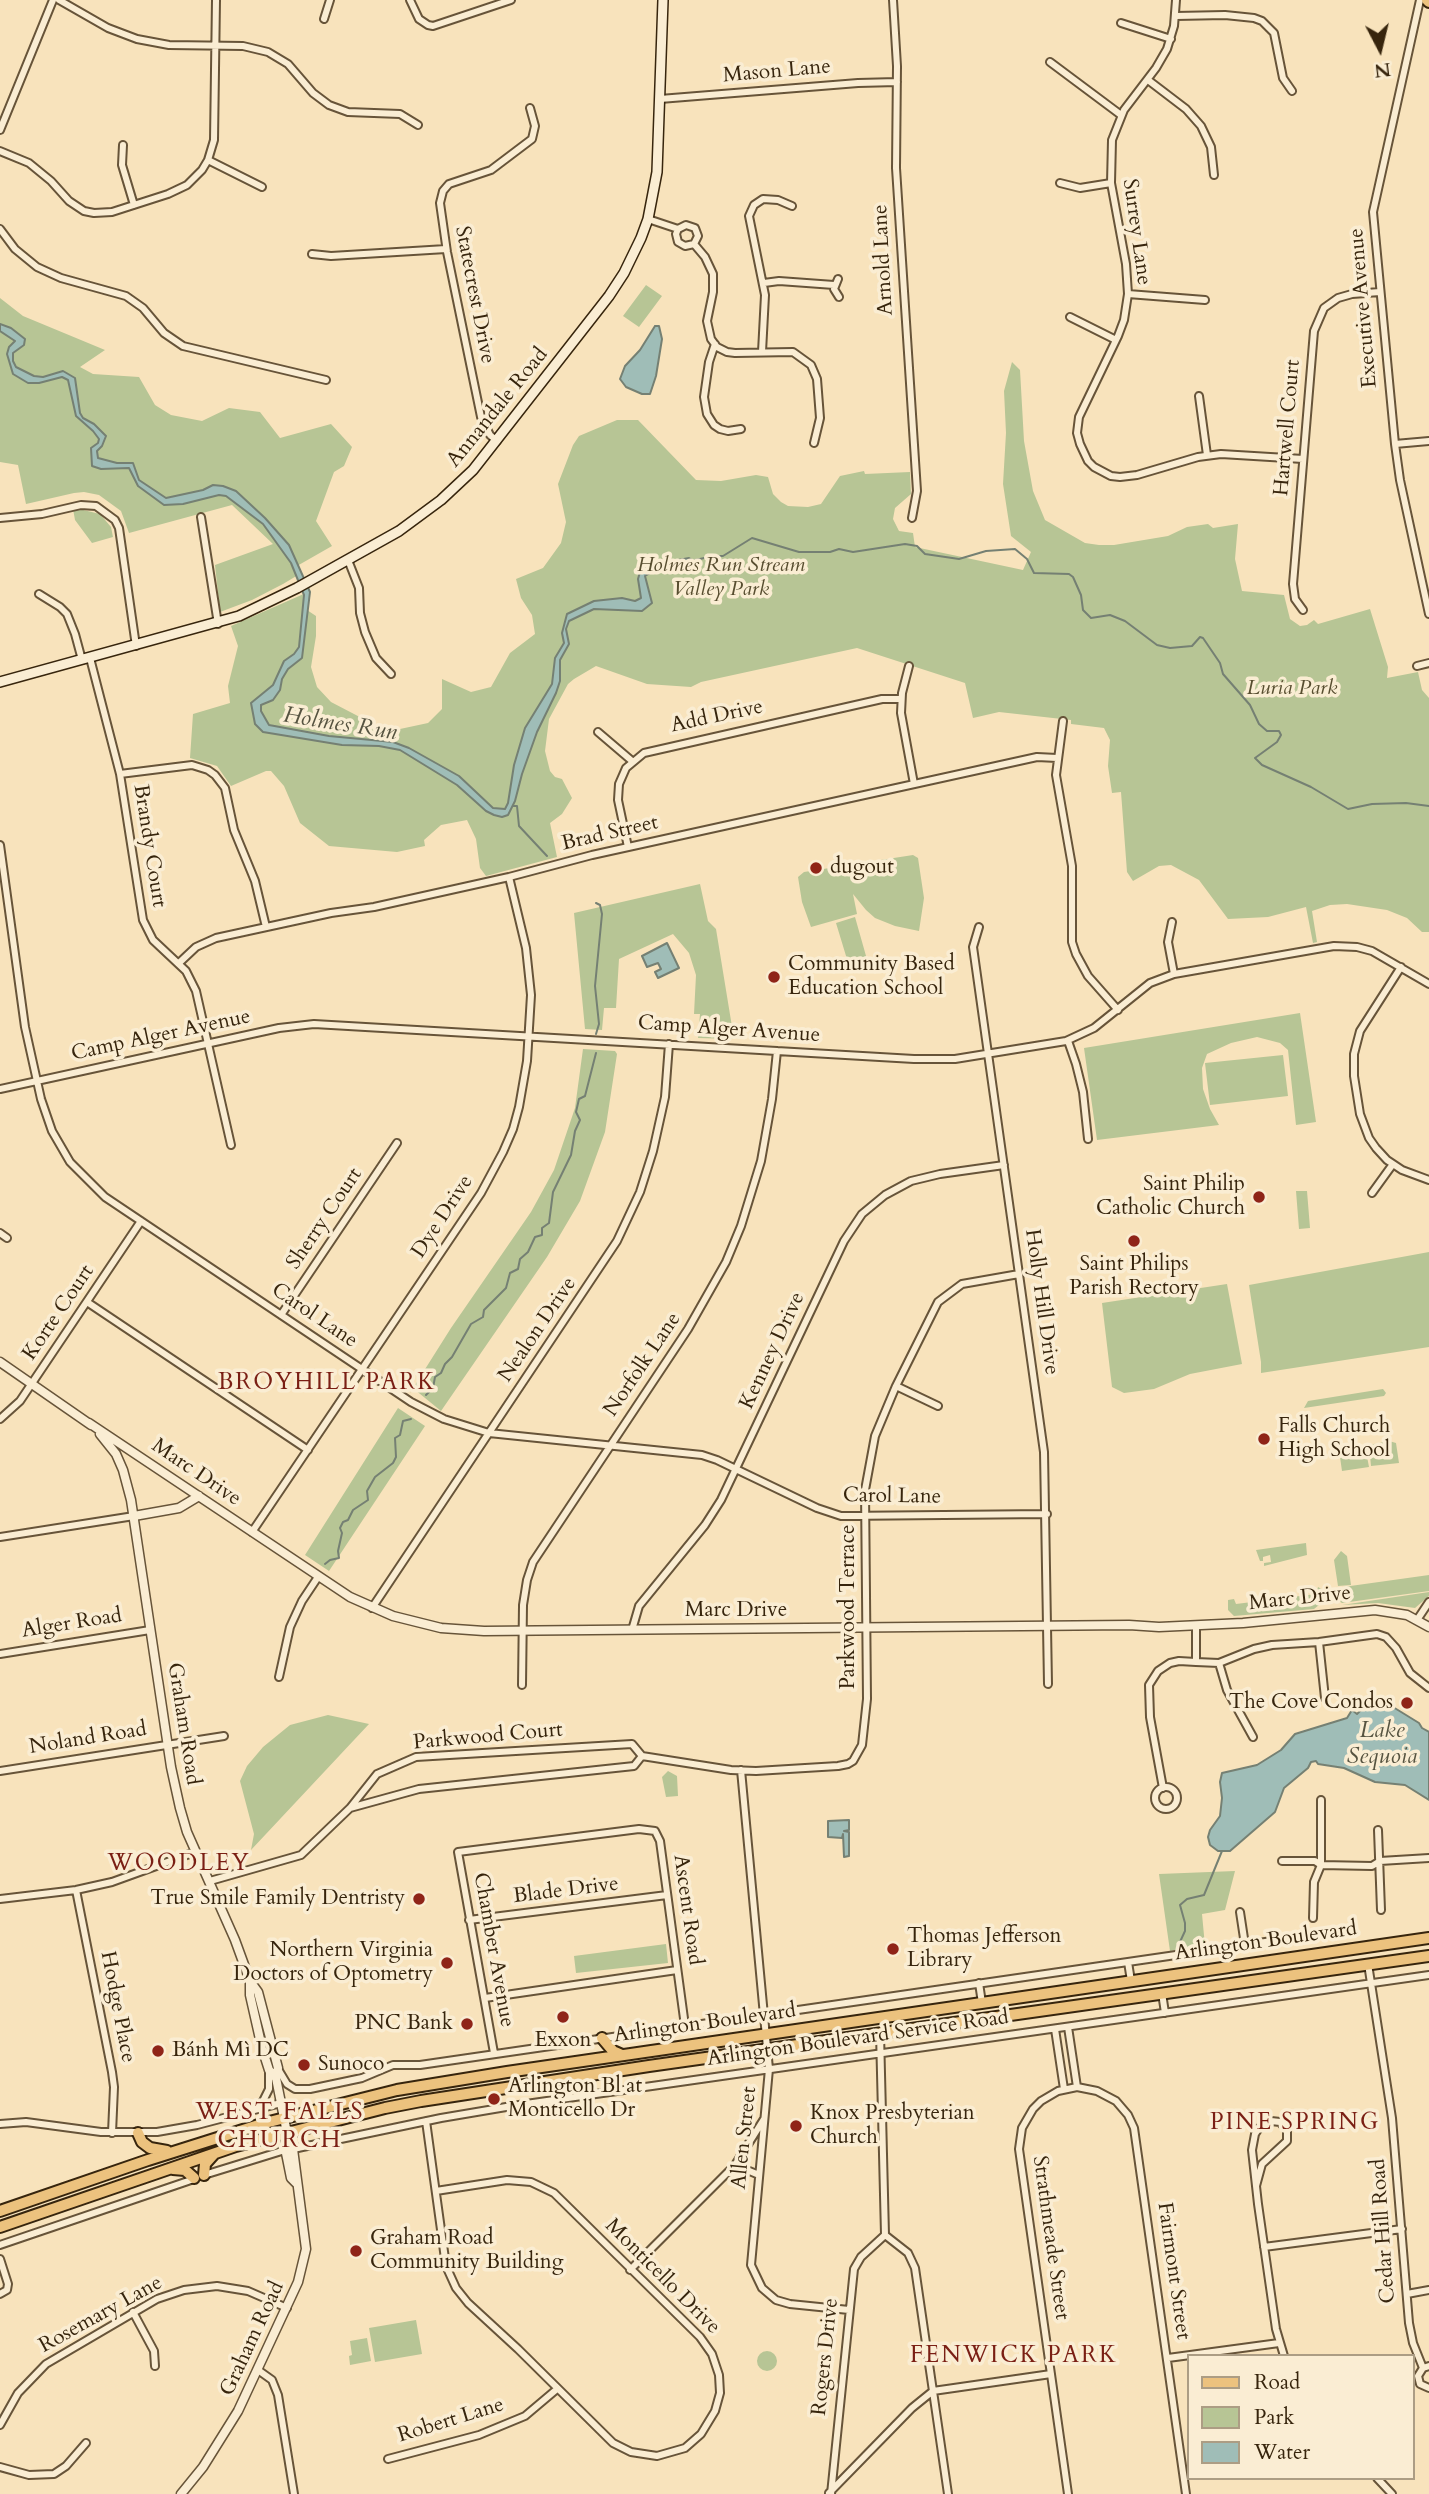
<!DOCTYPE html>
<meta charset="utf-8">
<style>
body{margin:0}
#map{position:relative;width:1429px;height:2494px;overflow:hidden;background:#f8e3bc;font-family:Cardo,serif}
canvas{display:block}
.legend{position:absolute;left:1187px;top:2354px;width:228px;height:126px;box-sizing:border-box;background:#faedd3;border:2px solid #ac9d84;margin:0;padding:9px 12px;list-style:none;font-size:21px;color:#37250d}
.legend li{display:flex;align-items:center;gap:14px;height:35px}
.legend b{width:35px;border:2px solid #ac9d84}
.north{position:absolute;left:1345px;top:14px;width:70px;height:70px;-webkit-text-stroke:5px #faedd3;paint-order:stroke;rotate:173deg;font-size:19px;font-weight:700;line-height:28px;text-align:center;color:#37250d}
.north::after{content:'';display:block;margin:auto;width:24px;height:32px;background:#37250d;clip-path:polygon(50% 0,100% 100%,50% 72%,0 100%)}
</style>
<div id="map">
<canvas width="1429" height="2494"></canvas>
<ul class="legend">
<li><b style="height:9px;background:#ecc27e"></b>Road</li>
<li><b style="height:19px;background:#b7c595"></b>Park</li>
<li><b style="height:19px;background:#9fbdb7"></b>Water</li>
</ul>
<div class="north">N</div>
</div>
<script>
const context = document.querySelector('canvas').getContext('2d');
context.lineJoin = 'round';
function paint(path, color) { context.fillStyle = color; context.fill(path, 'evenodd'); }
const toPath = rows => new Path2D(rows.map(r => 'M' + r).join(''));
function strokePath(path, color, width, dash) { context.strokeStyle = color; context.lineWidth = width; context.lineCap = dash ? 'butt' : 'round'; context.setLineDash(dash || []); context.stroke(path); }
function drawText(font, color, halo, rows, align = 'center') {
  context.font = font + ' Cardo,serif'; context.lineWidth = 7; context.setLineDash([]); context.textBaseline = 'middle'; context.strokeStyle = halo; context.fillStyle = color; for (const [text, x, y, turn = 0] of rows) {
    context.save(); context.translate(x, y); context.rotate((+turn || 0) * Math.PI / 180); context.textAlign = isNaN(turn) ? turn : align; if (halo) context.strokeText(text, 0, 0); context.fillText(text, 0, 0); context.restore();
  }
}
const green = toPath([
 [646,285,662,296,639,327,623,316],
 [0,298,23,316,105,350,80,367,93,374,139,377,155,405,171,415,202,421,229,408,260,412,280,438,331,424,352,447,344,466,334,472,316,521,332,546,297,566,298,575,283,584,252,600,220,612,215,565,273,544,232,505,129,533,121,511,99,495,84,492,74,493,26,504,18,465,0,462],
 [1012,362,1020,370,1024,441,1033,491,1045,520,1085,543,1099,545,1114,545,1168,536,1187,527,1208,524,1213,528,1238,524,1235,559,1242,591,1284,595,1290,619,1300,626,1307,625,1314,620,1318,624,1370,609,1388,667,1387,678,1418,672,1422,690,1429,698,1429,932,1422,932,1407,918,1387,910,1347,904,1330,905,1312,911,1317,942,1313,943,1306,907,1268,917,1228,919,1199,880,1171,865,1159,866,1133,881,1127,872,1121,792,1112,793,1108,766,1110,740,1104,728,1071,724,1071,720,999,712,973,718,965,683,857,648,701,682,691,687,647,684,596,666,574,679,568,684,549,719,545,751,550,771,555,777,562,779,572,798,562,814,550,823,557,857,486,876,480,868,476,839,467,820,441,825,424,840,425,846,397,852,329,846,300,823,284,786,271,771,266,771,231,786,217,766,190,758,193,714,230,703,228,686,238,646,231,626,306,593,305,610,307,610,316,616,316,636,311,667,317,687,331,702,377,726,400,729,428,723,442,709,442,679,471,692,491,687,510,653,535,634,532,615,521,598,516,579,543,568,561,543,566,522,558,484,573,445,579,436,617,420,638,420,696,480,721,481,756,475,768,477,773,494,781,502,788,506,808,507,821,504,840,476,864,471,865,474,910,472,911,494,895,508,893,519,899,531,913,533,915,547,1023,570,1031,552,1011,536,1003,484,1006,433,1004,391],
 [75,508,100,514,111,527,113,537,92,543,75,520,73,509],
 [913,855,918,858,924,898,919,931,895,926,875,918,866,910,853,894,857,914,811,927,802,902,798,877,804,872],
 [700,884,708,921,716,929,734,1039,698,1038,700,1014,694,1014,696,975,689,953,673,934,619,959,616,1008,604,1008,602,1030,585,1029,574,913],
 [855,917,868,963,850,969,836,923],
 [1300,1013,1316,1122,1296,1125,1288,1050,1280,1043,1257,1037,1231,1043,1207,1054,1202,1068,1203,1089,1210,1109,1219,1125,1097,1140,1084,1048],
 [583,1049,615,1051,617,1054,605,1132,580,1201,547,1257,441,1411,414,1389,410,1393,451,1328,531,1212,554,1170,575,1108],
 [1283,1055,1288,1096,1210,1105,1205,1063],
 [1296,1191,1307,1191,1310,1228,1299,1229],
 [1429,1252,1429,1347,1261,1373,1261,1362,1249,1285],
 [1227,1284,1242,1364,1190,1374,1154,1389,1124,1393,1112,1387,1102,1303],
 [1383,1389,1386,1393,1384,1396,1304,1408,1308,1401],
 [398,1408,425,1426,329,1571,305,1555],
 [1389,1441,1396,1443,1399,1463,1371,1466,1369,1445],
 [1365,1446,1369,1467,1342,1471,1339,1450],
 [1306,1543,1307,1555,1264,1566,1264,1563,1271,1562,1270,1555,1263,1557,1263,1561,1260,1561,1256,1550],
 [1341,1551,1347,1556,1351,1585,1338,1586,1334,1560],
 [1429,1575,1429,1591,1342,1603,1336,1599,1336,1588],
 [1318,1587,1323,1590,1323,1597,1319,1605,1314,1609,1234,1616,1228,1610,1228,1600,1234,1599,1236,1604,1316,1594],
 [1429,1592,1429,1596,1415,1608,1378,1603,1342,1605],
 [328,1715,369,1724,251,1850,254,1834,240,1781,247,1766,263,1747,290,1725],
 [668,1771,677,1776,678,1796,666,1797,662,1777],
 [1235,1871,1225,1910,1202,1914,1205,1946,1170,1951,1159,1874],
 [666,1944,668,1963,576,1973,574,1956],
 [416,2320,422,2354,375,2362,369,2328],
 [367,2338,371,2361,350,2365,349,2356,352,2355,350,2341],
 '757 2361a10 10 0 1 1 20 0a10 10 0 1 1-20 0Z'
]);
const water = toPath([
 [0,324,11,328,25,339,24,345,13,353,13,361,16,367,34,376,43,377,63,371,75,378,80,413,83,418,94,424,106,436,102,446,97,451,98,458,117,463,133,463,139,480,166,498,203,490,213,485,223,486,236,491,265,518,289,545,310,592,302,658,288,669,282,679,280,690,273,700,261,705,261,711,269,725,329,736,393,742,409,748,459,776,493,808,505,809,508,803,514,765,525,728,552,684,555,658,564,643,562,633,567,614,594,601,622,598,635,601,641,598,638,579,640,572,651,565,689,558,695,562,655,570,645,576,652,603,642,611,594,609,569,621,566,629,569,644,560,660,560,681,556,693,537,732,522,774,515,801,508,815,502,817,494,815,486,811,457,785,400,750,379,746,342,745,263,732,255,724,251,703,273,685,284,661,294,654,299,647,304,595,291,563,263,524,226,496,219,495,183,504,164,505,138,486,129,468,101,469,92,466,91,448,98,443,99,439,93,431,76,416,68,380,62,377,39,383,28,383,13,374,7,354,9,347,15,341,0,331,0,324],
 [655,326,659,326,662,339,656,376,650,394,642,394,626,387,620,379,625,366,640,350,655,326],
 [667,943,679,968,658,978,655,972,661,969,658,963,647,967,642,956,667,943],
 [1380,1699,1419,1723,1422,1728,1429,1732,1429,1800,1405,1785,1375,1782,1344,1768,1318,1764,1316,1761,1311,1762,1308,1768,1284,1788,1275,1812,1230,1851,1218,1851,1210,1845,1208,1837,1210,1830,1220,1816,1222,1798,1220,1782,1222,1773,1257,1765,1281,1750,1295,1734,1347,1718,1352,1710,1357,1714,1370,1701,1380,1699],
 [849,1820,849,1830,844,1831,849,1832,849,1856,844,1857,843,1834,842,1838,828,1837,828,1821,849,1820]
]);
const stream = toPath([
 [691,561,713,556,723,556,752,538,799,552,830,552,839,549,853,552,905,544,917,546,925,554,959,559,986,551,1015,549,1027,559,1034,573,1069,574,1073,577,1081,595,1083,610,1091,618,1110,615,1125,621,1157,645,1170,648,1192,646,1200,637,1203,638,1220,663,1223,674,1250,705,1259,724,1267,731,1279,731,1281,735,1277,742,1255,758,1262,765,1311,787,1348,809,1372,804,1406,803,1429,806],
 [513,806,517,806,519,826,547,856],
 [596,1034,599,1024,595,986,602,914,600,905,596,903],
 [426,1395,433,1388,435,1377,441,1373,445,1364,452,1357,471,1324,483,1317,484,1310,506,1288,510,1273,518,1269,520,1259,528,1252,535,1237,542,1235,542,1228,549,1223,553,1192,571,1155,575,1131,580,1120,576,1112,579,1099,585,1096,596,1053],
 [325,1564,330,1560,339,1558,338,1551,342,1533,340,1528,343,1522,348,1520,353,1510,368,1500,367,1491,375,1477,393,1463,396,1457,395,1438,400,1435,403,1421,411,1419],
 [1179,1944,1185,1931,1185,1923,1180,1905,1187,1899,1204,1895,1222,1851]
]);
const minor = toPath([
 [59,0,108,28,137,39,169,45,243,46,268,52,288,64,313,93,329,105,348,112,400,114,418,125],
 [410,0,419,19,428,25,433,26,511,0],
 [893,0,897,66,896,168,917,491,912,518],
 [1176,0,1174,26,1167,49,1156,68,1124,110,1112,140,1111,183,1126,264,1128,294,1124,320,1118,336,1079,417,1077,433,1080,444,1088,461,1094,467,1111,476,1120,477,1137,475,1198,457,1221,454,1303,459],
 [1420,0,1373,212,1395,444,1400,480,1429,614],
 [1176,16,1225,15,1254,18,1262,21,1274,33,1283,78,1292,91],
 [324,19,330,0],
 [1121,23,1171,39],
 [1050,62,1121,115],
 [1148,80,1186,109,1201,126,1211,147,1214,175],
 [660,99,858,83,897,82],
 [0,130,53,0],
 [123,145,122,165,134,205],
 [0,151,29,163,51,181,69,201,84,211,94,213,112,212,168,194,187,185,202,170,208,160,214,140,216,0],
 [208,160,262,187],
 [1060,183,1080,188,1111,183],
 [648,219,678,229],
 [0,229,15,249,37,267,61,278,126,296,143,308,164,333,183,346,326,380],
 [678,229,686,225,695,228,698,236,694,244],
 [678,229,676,234,678,242,685,246,694,244],
 [694,244,705,257,713,274,713,292,707,321,711,339,717,347,727,352,735,353,793,352,811,365,817,379,820,418,814,443],
 [312,254,331,256,446,249],
 [838,279,834,289,839,297],
 [764,283,779,281,834,285],
 [1128,294,1205,300],
 [1070,317,1116,340],
 [715,344,709,362,704,397,707,414,714,425,720,429,728,431,741,429],
 [762,352,765,295,749,216,754,205,763,199,778,200,792,206],
 [1199,396,1207,455],
 [497,441,490,435,481,417,447,252,440,203,443,191,449,184,491,170,532,139,535,126,530,108],
 [1395,444,1429,441],
 [201,517,218,624],
 [0,518,42,514,81,505,96,506,115,520,119,528,136,646],
 [348,560,359,588,360,613,365,632,376,658,391,674],
 [39,594,60,607,67,614,75,634,82,660],
 [1303,610,1295,599,1293,584,1314,331,1324,308,1338,298,1352,294,1380,292],
 [90,658,120,774,143,920,153,940,186,971,196,991,231,1145],
 [909,666,902,693,901,713,914,784],
 [1417,666,1429,663],
 [1063,721,1056,775,1072,866,1072,942,1076,954,1088,976,1118,1010],
 [598,732,632,761],
 [120,774,192,765,208,770,215,775,225,788,234,830,255,881,266,927],
 [0,845,25,1027,41,1099,52,1131,70,1162,105,1197,411,1402,444,1419,489,1433,702,1455,717,1460,817,1508,841,1516,1047,1514],
 [628,847,618,800,619,784,626,768,644,753,882,699,901,699],
 [1172,922,1168,942,1174,974],
 [979,927,973,947,1044,1452,1048,1684],
 [179,963,196,947,216,938,331,913,374,907,509,877,592,855,1037,757,1057,758],
 [1401,967,1360,1031,1354,1054,1354,1076,1360,1114,1369,1138,1376,1148,1387,1160,1402,1170,1429,1180],
 [1068,1041,1076,1064,1083,1092,1088,1139],
 [0,1089,279,1028,314,1024,914,1059,955,1059,1066,1041,1094,1028,1150,983,1174,974,1334,946,1357,947,1372,951,1429,984],
 [1372,1193,1393,1164],
 [0,1233,7,1238],
 [87,1302,308,1450],
 [281,1315,397,1143],
 [896,1386,938,1406],
 [0,1419,20,1401,141,1221],
 [252,1532,481,1193,503,1152,513,1129,519,1107,527,1061,531,995,526,948,509,877],
 [0,1537,134,1516],
 [372,1608,617,1241,640,1192,653,1151,665,1097,669,1044],
 [1417,1620,1429,1602],
 [1196,1625,1196,1662,1219,1663,1254,1649,1272,1645,1319,1642,1377,1634,1386,1637,1396,1648,1410,1673,1429,1688],
 [632,1630,639,1606,705,1525,721,1500,844,1241,862,1214,885,1195,911,1181,940,1174,1004,1165],
 [1319,1642,1325,1698],
 [0,1654,150,1630],
 [1219,1663,1227,1690,1253,1737],
 [279,1677,290,1627,302,1601,318,1577],
 [522,1685,523,1605,527,1580,533,1562,688,1329,726,1262,741,1226,761,1161,772,1099,777,1051],
 [741,1770,769,2069,751,2265,762,2288,776,2300,790,2304,849,2310],
 [0,1771,224,1736],
 '1155 1798a11 11 0 1 1 22 0a11 11 0 1 1-22 0Z',
 [1163,1788,1150,1717,1149,1685,1158,1671,1170,1663,1179,1661,1196,1662],
 [350,1808,377,1774,416,1757,632,1744,642,1756,731,1770,756,1771,838,1766,848,1764,853,1761,862,1745,867,1699,865,1490,875,1436,896,1386,938,1302,962,1284,1019,1274],
 [1378,1830,1381,1910],
 [1282,1861,1315,1861,1321,1865,1372,1866,1380,1861,1429,1858],
 [210,1881,301,1855,350,1808,419,1789,634,1766,642,1756],
 [76,1890,112,2072,114,2087,112,2133],
 [0,1899,76,1890,112,1882,195,1852],
 [1240,1912,1245,1945],
 [1313,1918,1314,1882,1321,1865,1321,1800],
 [469,1920,667,1895],
 [1128,1962,1131,1981],
 [1368,1964,1392,2118,1409,2323,1413,2343,1423,2368],
 [979,1983,982,2003],
 [1162,1993,1165,2013],
 [485,1998,677,1970],
 [1068,2027,1077,2087],
 [1055,2029,1064,2089],
 [880,2033,885,2235],
 [494,2053,458,1852,639,1829,655,1831,660,1841,685,2026],
 [278,2069,287,2084,295,2089,310,2089,362,2078,393,2065,420,2065,1279,1940],
 [255,2109,263,2101,269,2089,269,2070],
 [426,2121,446,2266,456,2288,468,2303,518,2349,613,2443,631,2452,657,2456,685,2448,701,2434,715,2411,720,2393,719,2375,712,2354,700,2337,554,2193,531,2182,507,2180,436,2191],
 [0,2124,26,2122,101,2132,157,2132,197,2125,281,2103],
 [293,2149,441,2118,512,2106,1429,1975],
 [735,2165,759,2175],
 [204,2175,285,2150],
 [1256,2186,1262,2164,1287,2141,1287,2130,1280,2122,1271,2121,1259,2128,1255,2134,1252,2150,1258,2204,1276,2329,1284,2356],
 [885,2235,908,2253,915,2268,948,2494],
 [0,2245,194,2179],
 [1264,2247,1402,2229],
 [0,2259,8,2284,7,2290,0,2294],
 [630,2270,735,2165,764,2119],
 [1407,2294,1429,2290],
 [133,2312,154,2351,155,2366],
 [1168,2358,1279,2343],
 [1429,2366,1423,2368,1418,2376,1420,2384,1429,2388],
 [258,2370,272,2380,278,2395,294,2494],
 [0,2425,18,2393,46,2364,157,2299,184,2290,217,2286,248,2291,287,2308],
 [388,2459,479,2435,525,2416,557,2389],
 [0,2467,29,2475,54,2474,66,2466,86,2443],
 [1377,2478,1392,2494],
 [829,2493,912,2408,933,2391,1051,2374],
 [831,2494,854,2269,861,2257,885,2235],
 [1068,2494,1019,2149,1022,2128,1033,2109,1041,2101,1058,2091,1077,2087,1097,2091,1116,2101,1128,2115,1134,2128,1186,2494]
]);
const tertiary = toPath([
 [0,1362,91,1425],
 [89,1423,350,1597,393,1616,441,1628,484,1631,1129,1625,1159,1627,1243,1623,1375,1610,1407,1615,1429,1627],
 [100,1434,116,1454,123,1470,131,1500,171,1767,180,1808,187,1832,235,1940,250,1981,258,1992,278,2068,276,2078,287,2133,293,2149,306,2249,298,2282,238,2411,203,2467,181,2494],
 [134,1516,179,1508,199,1496],
 [250,1981,250,1995,262,2048,269,2070,276,2078],
 [287,2133,284,2144,287,2158,291,2178,296,2183]
]);
const secondary = toPath([
 [0,682,239,616,297,588,399,531,441,500,473,470,609,296,624,273,641,238,648,219,657,172,663,0]
]);
const primary = toPath([
 [1427,0,1429,2]
]);
const trunk = toPath([
 [602,2038,613,2051,622,2055],
 [138,2133,142,2142,150,2148,167,2151],
 [173,2169,185,2170,194,2178],
 [204,2175,205,2164,214,2154],
 [0,2211,148,2160,265,2123,397,2090,507,2072,1429,1938],
 [0,2227,236,2146,385,2108,421,2101,649,2066,1429,1956]
]);
const markers = [
 [816,868,7,"#8f2418"],
 [774,977,7,"#8f2418"],
 [1259,1197,7,"#8f2418"],
 [1134,1241,7,"#8f2418"],
 [1264,1439,7,"#8f2418"],
 [1407,1703,7,"#8f2418"],
 [419,1899,7,"#8f2418"],
 [893,1949,7,"#8f2418"],
 [447,1963,7,"#8f2418"],
 [563,2017,7,"#8f2418"],
 [467,2024,7,"#8f2418"],
 [158,2051,7,"#8f2418"],
 [304,2065,7,"#8f2418"],
 [494,2099,7,"#8f2418"],
 [796,2126,7,"#8f2418"],
 [356,2251,7,"#8f2418"]
];
const streetNames = [
 ["Mason Lane",777,72,-5],
 ["Surrey Lane",1136,232,82],
 ["Arnold Lane",884,260,-93],
 ["Statecrest Drive",474,295,79],
 ["Executive Avenue",1364,308,-95],
 ["Annandale Road",498,408,-51],
 ["Hartwell Court",1288,428,-85],
 ["Add Drive",717,717,-12],
 ["Brad Street",610,834,-13],
 ["Brandy Court",149,846,81],
 ["Camp Alger Avenue",729,1030,4],
 ["Camp Alger Avenue",161,1036,-12],
 ["Dye Drive",443,1217,-57],
 ["Sherry Court",325,1219,-56],
 ["Holly Hill Drive",1041,1302,82],
 ["Korte Court",59,1313,-56],
 ["Carol Lane",314,1316,34],
 ["Nealon Drive",538,1330,-56],
 ["Kenney Drive",773,1351,-65],
 ["Norfolk Lane",643,1365,-56],
 ["Marc Drive",196,1473,34],
 ["Carol Lane",892,1497,1],
 ["Marc Drive",1300,1599,-6],
 ["Parkwood Terrace",849,1607,-90],
 ["Marc Drive",736,1611],
 ["Alger Road",72,1624,-9],
 ["Graham Road",183,1724,81],
 ["Parkwood Court",488,1737,-5],
 ["Noland Road",88,1739,-9],
 ["Blade Drive",566,1891,-7],
 ["Ascent Road",687,1910,82],
 ["Arlington Boulevard",1266,1942,-8],
 ["Chamber Avenue",493,1950,80],
 ["Hodge Place",117,2007,79],
 ["Arlington Boulevard",705,2024,-8],
 ["Arlington Boulevard Service Road",858,2039,-8],
 ["Allen Street",745,2138,-84],
 ["Cedar Hill Road",1384,2231,-94],
 ["Strathmeade Street",1050,2238,82],
 ["Fairmont Street",1173,2271,82],
 ["Monticello Drive",662,2277,45],
 ["Rosemary Lane",101,2315,-29],
 ["Graham Road",253,2339,-65],
 ["Rogers Drive",826,2357,-84],
 ["Robert Lane",451,2421,-17]
];
const parkNames = [
 ["Holmes Run Stream",721,566],
 ["Valley Park",721,590],
 ["Luria Park",1292,689]
];
const poiNames = [
 ["dugout",830,868],
 ["Community Based",788,965],
 ["Education School",788,989],
 ["Saint Philip",1245,1185,"right"],
 ["Catholic Church",1245,1209,"right"],
 ["Saint Philips",1134,1265,"center"],
 ["Parish Rectory",1134,1289,"center"],
 ["Falls Church",1278,1427],
 ["High School",1278,1451],
 ["The Cove Condos",1393,1703,"right"],
 ["True Smile Family Dentristy",405,1899,"right"],
 ["Thomas Jefferson",907,1937],
 ["Library",907,1961],
 ["Northern Virginia",433,1951,"right"],
 ["Doctors of Optometry",433,1975,"right"],
 ["PNC Bank",453,2024,"right"],
 ["Exxon",563,2041,"center"],
 ["Bánh Mì DC",172,2051],
 ["Sunoco",318,2065],
 ["Arlington Bl at",508,2087],
 ["Monticello Dr",508,2111],
 ["Knox Presbyterian",810,2114],
 ["Church",810,2138],
 ["Graham Road",370,2239],
 ["Community Building",370,2263]
];
const waterNames = [
 ["Holmes Run",340,725,9],
 ["Lake",1382,1732],
 ["Sequoia",1382,1758]
];
const neighbourhoodNames = [
 ["BROYHILL PARK",327,1384],
 ["WOODLEY",179,1865],
 ["PINE SPRING",1295,2124],
 ["FENWICK PARK",1014,2357]
];
const quarterNames = [
 ["WEST FALLS",280,2113],
 ["CHURCH",280,2141]
];
paint(green, '#b7c595');
paint(water, '#9fbdb7');
strokePath(water, '#758073', 2);
strokePath(stream, '#758073', 2);
strokePath(minor, '#675439', 10);
strokePath(tertiary, '#675439', 11);
strokePath(secondary, '#37250d', 12);
strokePath(primary, '#37250d', 14);
strokePath(trunk, '#37250d', 14);
strokePath(minor, '#faedd3', 6);
strokePath(tertiary, '#faedd3', 8);
strokePath(secondary, '#faedd3', 9);
strokePath(primary, '#ecc27e', 10);
strokePath(trunk, '#ecc27e', 10);
for (const [x, y, r, color] of markers) { const dot = new Path2D(); dot.arc(x, y, r, 0, 2 * Math.PI); context.fillStyle = color; context.fill(dot); strokePath(dot, '#faedd3', 2.5); }
drawText('21px', '#37250d', '#faedd3', streetNames);
drawText('italic 21px', '#574d2f', '#faedd3', parkNames);
drawText('21px', '#37250d', '#faedd3', poiNames, 'left');
drawText('italic 23px', '#565340', '#faedd3', waterNames);
context.letterSpacing = '2px';
drawText('23px', '#7a1f14', '#faedd3', neighbourhoodNames);
context.letterSpacing = '0px';
context.letterSpacing = '2px';
drawText('24px', '#7a1f14', '#faedd3', quarterNames);
context.letterSpacing = '0px';
</script>
